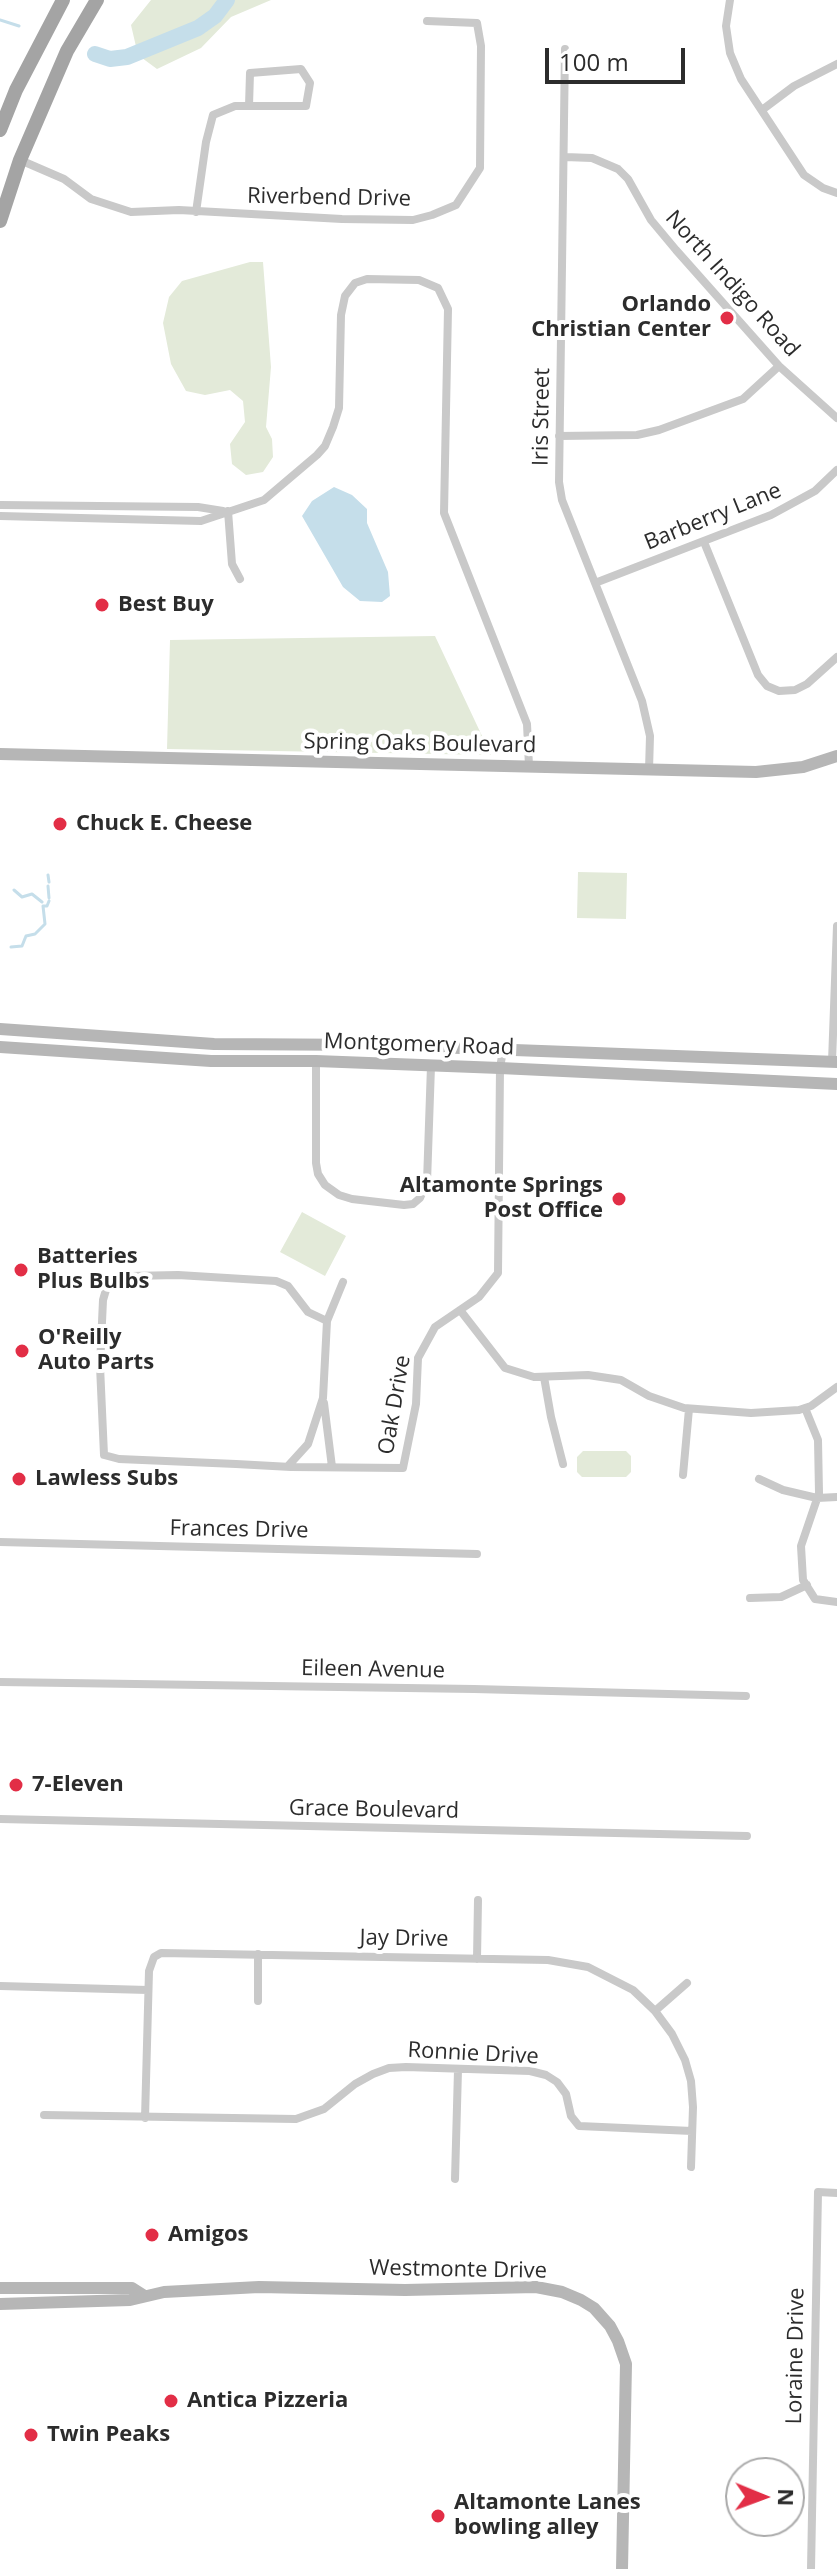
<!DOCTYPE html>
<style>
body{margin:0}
#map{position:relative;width:837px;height:2569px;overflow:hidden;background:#fff;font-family:"Open Sans",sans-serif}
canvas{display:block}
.north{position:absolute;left:725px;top:2457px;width:80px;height:80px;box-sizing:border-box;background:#fff;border:2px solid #ababab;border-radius:50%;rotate:91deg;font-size:22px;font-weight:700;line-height:32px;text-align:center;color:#2c2c2c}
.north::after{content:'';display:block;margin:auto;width:28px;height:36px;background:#e22e46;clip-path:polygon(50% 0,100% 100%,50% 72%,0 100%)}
.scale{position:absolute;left:545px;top:48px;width:140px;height:36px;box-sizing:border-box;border:4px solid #2c2c2c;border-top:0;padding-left:10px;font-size:24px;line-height:28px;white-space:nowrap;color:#2c2c2c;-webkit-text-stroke:6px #fff;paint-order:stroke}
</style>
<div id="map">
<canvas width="837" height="2569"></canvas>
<div class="north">N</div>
<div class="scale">100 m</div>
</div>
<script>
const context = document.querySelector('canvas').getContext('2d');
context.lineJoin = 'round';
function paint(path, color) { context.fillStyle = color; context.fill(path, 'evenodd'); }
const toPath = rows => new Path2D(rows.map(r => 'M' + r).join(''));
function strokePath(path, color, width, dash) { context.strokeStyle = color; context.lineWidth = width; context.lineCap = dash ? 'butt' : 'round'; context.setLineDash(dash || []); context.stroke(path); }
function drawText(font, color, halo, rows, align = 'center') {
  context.font = font + ' "Open Sans",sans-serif'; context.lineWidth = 8; context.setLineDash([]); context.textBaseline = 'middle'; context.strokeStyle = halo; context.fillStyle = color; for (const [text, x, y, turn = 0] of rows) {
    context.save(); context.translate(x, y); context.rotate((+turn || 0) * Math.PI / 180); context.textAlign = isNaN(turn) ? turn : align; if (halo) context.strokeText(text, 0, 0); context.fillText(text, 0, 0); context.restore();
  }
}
const green = toPath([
 [151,0,271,0,231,17,201,48,157,69,138,55,131,25],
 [250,262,263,262,271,367,266,427,272,439,273,457,263,472,246,475,232,464,230,444,245,422,243,401,230,390,205,395,186,391,171,364,163,323,169,297,182,281],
 [435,636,491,755,167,749,170,640],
 [578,872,627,873,626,919,577,918],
 [302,1212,346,1236,325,1276,280,1252],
 [583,1451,626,1451,631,1456,631,1472,626,1477,582,1477,577,1472,577,1457]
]);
const water = toPath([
 [334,487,352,495,367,509,367,523,388,572,390,596,382,602,360,601,343,587,302,516,312,501]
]);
const stream = toPath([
 [0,20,19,26],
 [48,875,49,882],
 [48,886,49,898],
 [14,890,22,897,32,894,42,902],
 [11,947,22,946,26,936,35,934,45,924,43,906,47,906,49,901]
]);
const river = toPath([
 [95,54,110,59,127,57,198,28,215,16,227,0]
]);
const street = toPath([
 [730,0,726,26,730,53,741,79,804,175,823,188,837,193],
 [565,49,559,482,562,500,642,701,650,736,649,770],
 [762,110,794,86,837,64],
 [565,157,592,158,618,169,628,179,651,220,676,250,779,366,837,418],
 [20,160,64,179,91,199,131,212,179,210,342,219,413,220,432,215,456,205,480,168,481,46,477,23,427,21],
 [196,212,206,142,213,115,235,106,306,106,310,83,301,69,250,73,249,106],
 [559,436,637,435,659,430,743,399,779,366],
 [0,505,198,507,223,511],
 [228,511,232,564,240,579],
 [0,516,201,521,264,500,317,455,325,446,333,427,339,408,341,315,345,296,355,283,367,279,419,280,438,288,448,309,444,513,527,724,529,766],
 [704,542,758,675,767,686,779,691,795,690,807,684,837,657],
 [595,583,771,515,815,491,837,470],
 [316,1061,316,1163,318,1174,325,1185,339,1195,352,1199,404,1205,413,1204,420,1198,427,1182,431,1066],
 [832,1062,837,926],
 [460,1310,505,1368,534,1377,588,1375,621,1380,649,1396,684,1408,751,1413,799,1410,811,1406,837,1387],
 [327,1321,343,1282],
 [544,1377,551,1417,563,1464],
 [324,1403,332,1467],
 [805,1408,818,1440,819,1493,801,1546,803,1580,815,1599,837,1602],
 [288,1466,308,1444,323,1398,327,1321,308,1312,288,1286,276,1281,178,1275,130,1276,108,1283,103,1300,100,1366,104,1455,119,1459,236,1464,291,1467,403,1468,416,1404,418,1358,435,1327,479,1297,498,1273,500,1068,503,1050],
 [683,1475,689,1409],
 [759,1479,783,1490,817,1498,837,1497],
 [0,1542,477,1554],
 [750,1598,781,1597,807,1585],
 [0,1682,474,1689,746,1696],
 [0,1819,747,1836],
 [477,1959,478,1900],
 [0,1986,148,1990],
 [258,2001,258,1954],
 [655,2011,687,1983],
 [44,2115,296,2119,324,2109,355,2084,373,2074,389,2068,406,2067,530,2071,546,2075,557,2082,566,2094,571,2116,579,2126,692,2131],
 [145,2118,149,1971,154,1957,161,1953,548,1960,588,1967,633,1990,655,2011,672,2034,685,2060,691,2081,693,2107,691,2167],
 [455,2179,458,2070],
 [811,2569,818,2192,837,2193]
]);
const secondary = toPath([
 [0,754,756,772,803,767,837,756],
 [0,1029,214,1044,380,1045,837,1062],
 [0,1047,211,1061,316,1061,500,1068,837,1084],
 [0,2288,132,2288,143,2295],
 [0,2304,130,2300,164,2292,259,2287,405,2290,536,2287,562,2292,581,2300,594,2308,610,2326,618,2341,626,2364,622,2569]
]);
const primary = toPath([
 [0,130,16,90,63,0],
 [0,221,20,160,67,51,97,0]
]);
const markers = [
 [727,318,8,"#e22e46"],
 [102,605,8,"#e22e46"],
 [60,824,8,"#e22e46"],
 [619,1199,8,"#e22e46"],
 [21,1270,8,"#e22e46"],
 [22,1351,8,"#e22e46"],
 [19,1479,8,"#e22e46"],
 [16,1785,8,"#e22e46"],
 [152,2235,8,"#e22e46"],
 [171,2401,8,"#e22e46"],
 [31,2435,8,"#e22e46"],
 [438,2516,8,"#e22e46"]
];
const streetNames = [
 ["Riverbend Drive",329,198,1],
 ["North Indigo Road",732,284,48],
 ["Iris Street",542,417,-89],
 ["Barberry Lane",713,517,-22],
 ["Spring Oaks Boulevard",420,744,1],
 ["Montgomery Road",419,1045,2],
 ["Oak Drive",395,1405,-80],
 ["Frances Drive",239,1530,1],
 ["Eileen Avenue",373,1670,1],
 ["Grace Boulevard",374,1810,1],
 ["Jay Drive",404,1939,1],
 ["Ronnie Drive",473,2054,3],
 ["Westmonte Drive",458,2270,1],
 ["Loraine Drive",796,2356,-89]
];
const poiNames = [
 ["Orlando",711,305,"right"],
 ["Christian Center",711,330,"right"],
 ["Best Buy",118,605],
 ["Chuck E. Cheese",76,824],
 ["Altamonte Springs",603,1186,"right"],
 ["Post Office",603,1211,"right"],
 ["Batteries",37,1257],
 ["Plus Bulbs",37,1282],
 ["O'Reilly",38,1338],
 ["Auto Parts",38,1363],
 ["Lawless Subs",35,1479],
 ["7-Eleven",32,1785],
 ["Amigos",168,2235],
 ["Antica Pizzeria",187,2401],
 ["Twin Peaks",47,2435],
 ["Altamonte Lanes",454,2503],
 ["bowling alley",454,2528]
];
paint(green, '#e3ead9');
paint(water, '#c5deea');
strokePath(stream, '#c5deea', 3);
strokePath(river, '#c5deea', 16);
strokePath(street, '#c9c9c9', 8);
strokePath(secondary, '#b6b6b6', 12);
strokePath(primary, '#a4a4a4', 14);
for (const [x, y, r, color] of markers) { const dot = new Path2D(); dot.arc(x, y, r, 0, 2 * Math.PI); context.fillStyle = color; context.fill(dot); strokePath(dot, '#fff', 3); }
drawText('22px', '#2c2c2c', '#fff', streetNames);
drawText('bold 22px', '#2c2c2c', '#fff', poiNames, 'left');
</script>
